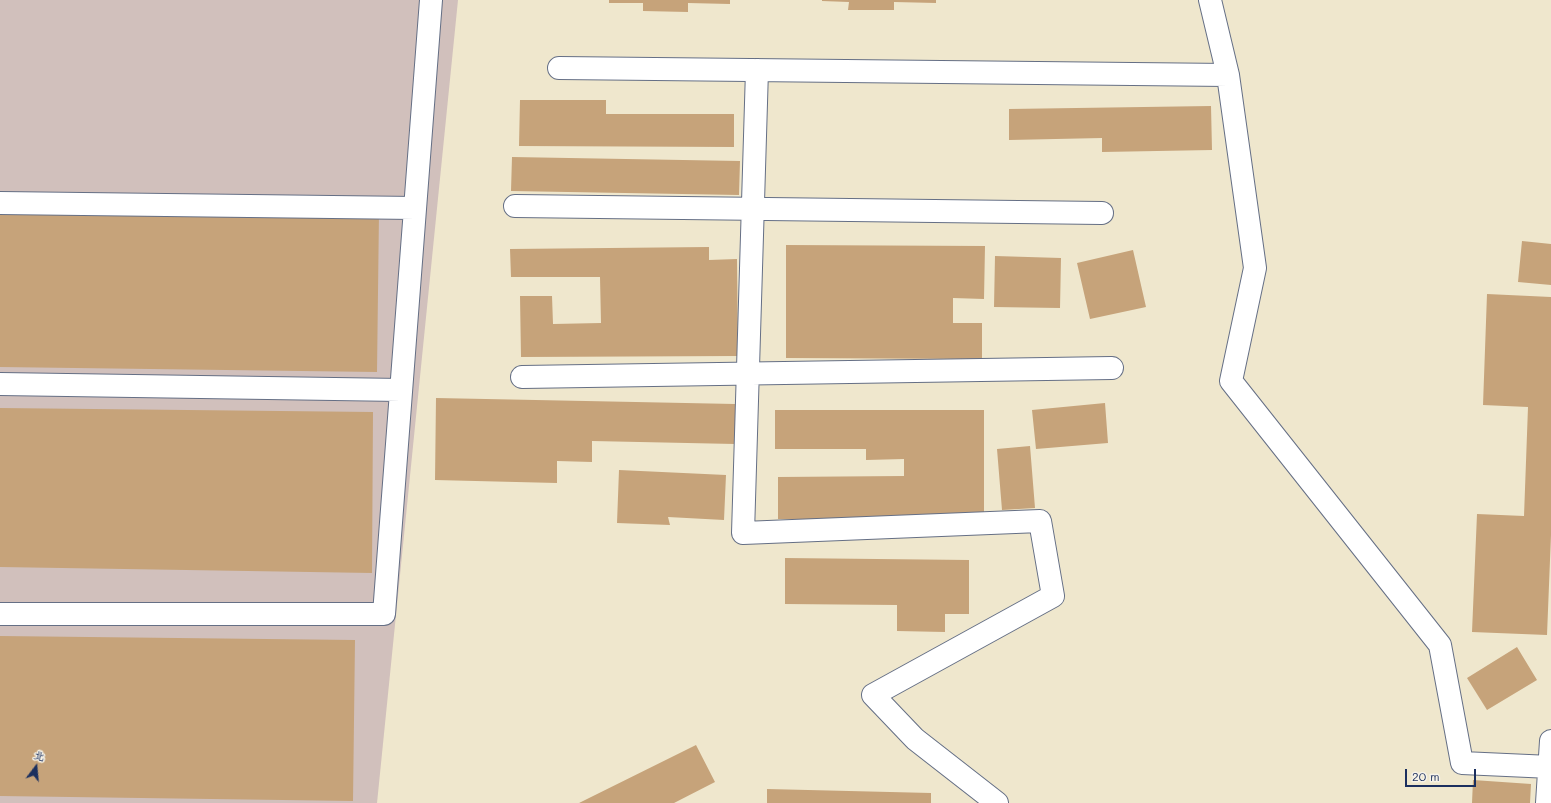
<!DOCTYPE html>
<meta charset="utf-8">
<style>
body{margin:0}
#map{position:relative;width:1551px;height:803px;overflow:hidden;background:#efe7cd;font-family:Mali,"LXGW WenKai TC",sans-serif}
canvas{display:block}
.north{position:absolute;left:16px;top:747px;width:40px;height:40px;-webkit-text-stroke:3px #f7f3e8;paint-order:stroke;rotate:16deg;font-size:11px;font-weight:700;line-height:16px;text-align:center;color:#1b2f5e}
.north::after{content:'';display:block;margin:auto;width:14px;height:18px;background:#1b2f5e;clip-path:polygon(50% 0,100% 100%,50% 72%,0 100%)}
.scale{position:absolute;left:1405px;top:769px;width:71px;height:18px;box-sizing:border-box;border:2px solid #1b2f5e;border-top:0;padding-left:5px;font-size:12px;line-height:14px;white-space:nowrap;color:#1b2f5e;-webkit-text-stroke:3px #f7f3e8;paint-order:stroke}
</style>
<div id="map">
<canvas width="1551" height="803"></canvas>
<div class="north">北</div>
<div class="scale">20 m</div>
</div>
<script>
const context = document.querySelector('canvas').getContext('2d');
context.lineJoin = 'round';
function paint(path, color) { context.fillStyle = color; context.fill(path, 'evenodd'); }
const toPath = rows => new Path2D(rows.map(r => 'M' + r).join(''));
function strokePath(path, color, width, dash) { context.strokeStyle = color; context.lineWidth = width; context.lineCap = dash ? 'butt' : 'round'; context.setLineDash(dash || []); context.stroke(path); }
const industrial = toPath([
 [0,0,458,0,377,803,0,803]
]);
const building = toPath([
 [609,0,730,0,730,4,688,3,688,12,643,11,643,3,609,3],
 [822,0,936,0,936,3,894,2,894,10,848,10,849,2,822,1],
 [520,100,606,100,606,114,734,114,734,147,519,146],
 [1211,106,1212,150,1102,152,1102,138,1009,140,1009,109],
 [512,157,740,161,739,195,511,191],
 [0,207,379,212,377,372,0,367],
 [1522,241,1551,244,1551,285,1518,282],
 [786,245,985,246,984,299,953,298,953,323,982,323,982,359,786,358],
 [709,247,709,260,737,259,738,356,521,357,520,296,552,296,553,324,601,323,600,277,511,277,510,249],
 [1133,250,1146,307,1090,319,1077,263],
 [995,256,1061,258,1060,308,994,307],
 [1487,294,1551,297,1551,535,1547,635,1472,632,1477,514,1524,516,1528,407,1483,405],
 [436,398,735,404,735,444,592,441,592,462,557,461,557,483,435,480],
 [1105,403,1108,443,1036,449,1032,410],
 [0,408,373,412,372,573,0,567],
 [775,410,984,410,984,519,778,519,778,477,904,476,904,459,866,460,866,449,775,449],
 [1030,446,1035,508,1002,510,997,449],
 [619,470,726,475,724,520,668,517,670,525,617,523],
 [785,558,969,560,969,614,945,614,945,632,897,631,897,605,785,604],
 [0,636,355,640,353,801,0,796],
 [1517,647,1537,680,1487,710,1467,678],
 [696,745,715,782,674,803,579,803],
 [1473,780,1531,784,1530,803,1472,803],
 [767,789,931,793,931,803,767,803]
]);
const minor = toPath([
 [1210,0,1228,75,1255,268,1231,381,1440,645,1462,763,1551,767],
 [559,68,1228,75],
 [757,70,743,533,1040,521,1053,596,873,695,915,739,997,803],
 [0,203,415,208],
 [515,206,1102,213],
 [522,377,1112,368],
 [0,384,401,390],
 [0,614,384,614,431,0],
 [1547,803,1551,741]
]);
paint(industrial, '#d1c0bc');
paint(building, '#c6a37a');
strokePath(minor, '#656f85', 24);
strokePath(minor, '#fff', 22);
</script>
